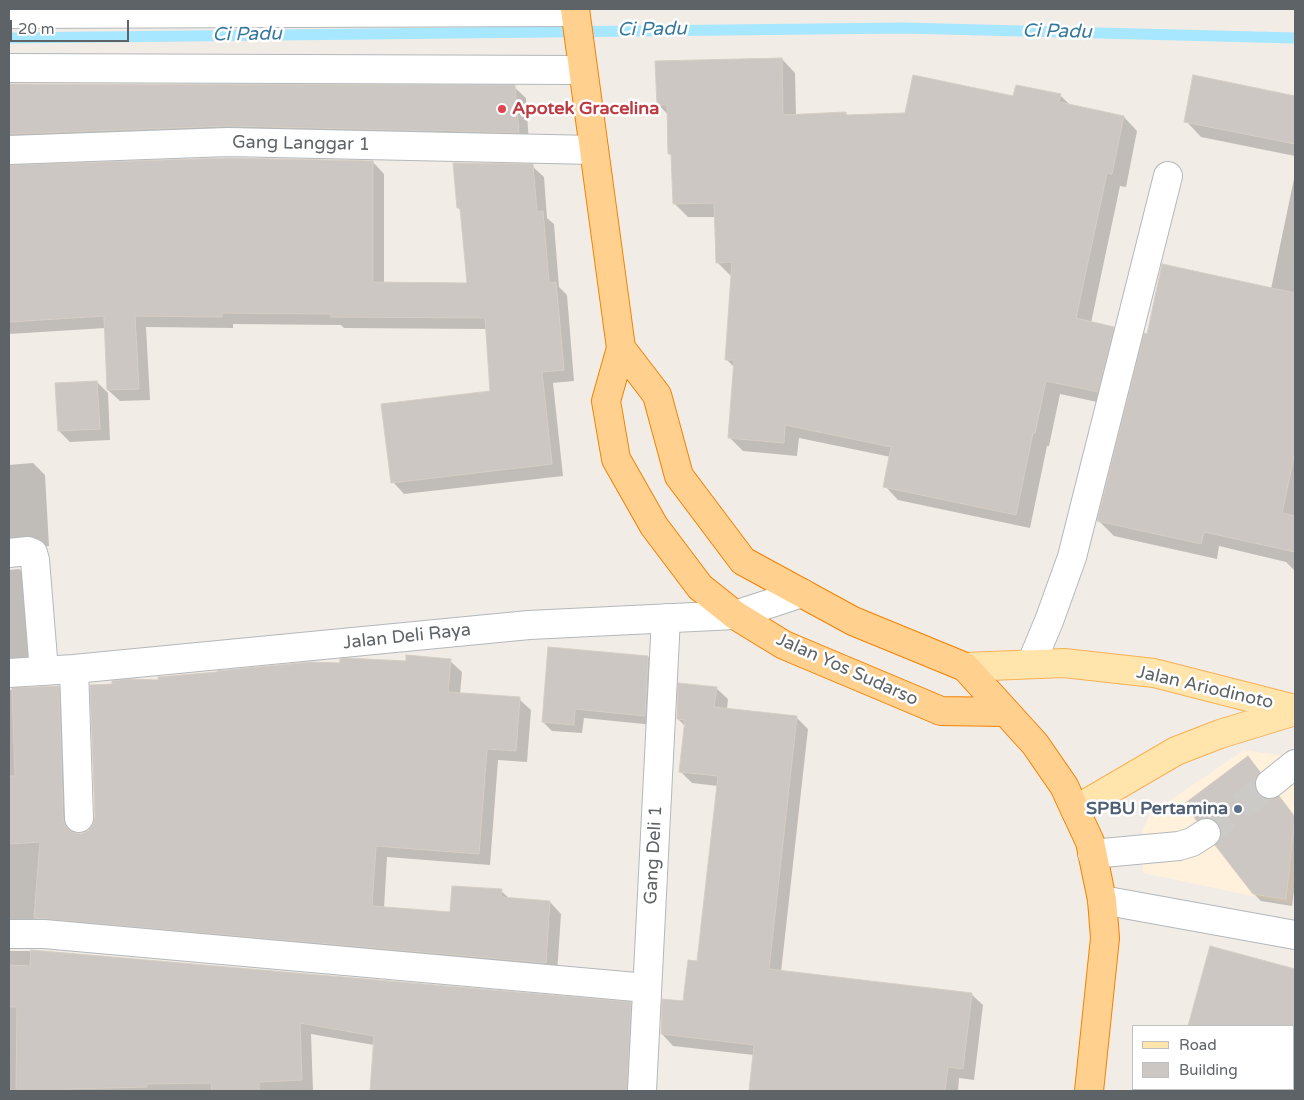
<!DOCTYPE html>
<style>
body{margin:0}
#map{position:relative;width:1304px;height:1100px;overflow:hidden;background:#f1ece6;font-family:"Varela Round",sans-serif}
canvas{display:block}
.frame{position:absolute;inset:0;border:10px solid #5d6367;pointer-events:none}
.legend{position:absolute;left:1132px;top:1025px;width:162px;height:65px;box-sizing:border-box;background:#fff;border:1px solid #bec1c2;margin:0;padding:6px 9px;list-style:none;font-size:15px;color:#5d6367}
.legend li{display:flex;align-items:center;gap:10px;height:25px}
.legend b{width:25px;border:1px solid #bec1c2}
.scale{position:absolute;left:10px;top:20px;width:119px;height:22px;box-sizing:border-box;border:2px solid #5d6367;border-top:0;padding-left:6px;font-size:15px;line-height:18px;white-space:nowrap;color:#5d6367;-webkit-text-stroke:4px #fff;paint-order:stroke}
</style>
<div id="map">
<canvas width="1304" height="1100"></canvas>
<div class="frame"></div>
<ul class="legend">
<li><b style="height:6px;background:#ffe4ac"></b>Road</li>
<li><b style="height:14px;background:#ccc7c2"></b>Building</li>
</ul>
<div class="scale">20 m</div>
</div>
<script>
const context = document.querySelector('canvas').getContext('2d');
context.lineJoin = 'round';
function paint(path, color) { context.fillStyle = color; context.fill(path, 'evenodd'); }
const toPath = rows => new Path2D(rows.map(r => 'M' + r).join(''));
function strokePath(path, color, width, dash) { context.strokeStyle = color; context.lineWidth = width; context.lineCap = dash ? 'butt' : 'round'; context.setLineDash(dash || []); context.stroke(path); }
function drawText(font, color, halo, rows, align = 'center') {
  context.font = font + ' "Varela Round",sans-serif'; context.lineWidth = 5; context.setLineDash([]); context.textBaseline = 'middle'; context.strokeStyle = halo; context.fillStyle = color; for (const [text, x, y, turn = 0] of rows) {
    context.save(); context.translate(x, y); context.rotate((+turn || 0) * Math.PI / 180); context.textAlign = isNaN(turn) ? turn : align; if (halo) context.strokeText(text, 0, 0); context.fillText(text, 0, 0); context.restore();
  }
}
const commercial = toPath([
 [1244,750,1285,756,1295,761,1295,874,1291,904,1143,873,1143,830,1150,814]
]);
const shadow = toPath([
 [782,59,795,73,796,115,845,113,848,116,906,114,1014,97,1060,95,1071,106,1124,117,1137,131,1126,187,1120,186,1091,323,1113,328,1127,341,1111,405,1060,394,1049,446,1047,446,1030,528,898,500,885,486,891,457,799,438,797,456,743,451,729,437,735,368,726,359,731,276,717,262,716,217,688,217,674,203,673,157,670,154,668,115,658,104],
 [1194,77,1295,97,1295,156,1201,137,1186,121],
 [9,85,514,87,526,98,529,144,9,152],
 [228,159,373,162,384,174,384,283,468,284,461,211,458,207,532,166,544,177,547,218,554,224,559,287,567,295,574,381,553,383,563,476,404,494,393,482,492,392,487,329,344,328,341,325,233,324,233,328,146,327,150,400,120,401,108,390,105,328,9,334,9,167],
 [1295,174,1295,571,1286,562,1219,546,1217,559,1114,536,1099,521,1271,289],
 [97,382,108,393,110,440,70,442,59,431],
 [33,463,45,475,49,546,19,549,9,555,9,465],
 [19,569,31,580,38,667,9,675,9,570],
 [648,657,657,666,654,725,584,718,582,733,552,731,543,722],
 [450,661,462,672,460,694,519,699,531,710,527,762,498,760,490,865,387,857,384,908,451,913,501,891,510,899,550,902,561,914,557,974,9,936,9,690,58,687,70,699,74,831,75,834,80,835,88,832,94,826,159,681,341,665],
 [716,688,728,699,727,709,796,717,808,729,781,972,971,994,983,1005,974,1080,959,1078,958,1091,750,1091,754,1055,673,1046,662,1034,684,1002,698,962,718,786,692,783,681,772,686,727,678,719],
 [1248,757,1267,780,1261,794,1263,799,1272,801,1279,798,1295,817,1295,883,1292,906,1261,901,1254,894,1221,840,1223,833,1221,826,1214,824,1205,827,1197,820],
 [1211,948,1295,971,1295,1091,1182,1091,1182,1089,1293,1089,1293,1026,1189,1026],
 [9,951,43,951,630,1003,642,1015,638,1091,371,1091,374,1045,311,1034,313,1091,9,1091]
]);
const stream = toPath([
 [9,38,904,28,1295,38]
]);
const building = toPath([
 [782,58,783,115,846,112,846,115,905,113,913,75,1013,96,1016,85,1061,94,1059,102,1124,116,1112,174,1107,173,1076,318,1114,327,1098,392,1046,381,1035,433,1033,433,1016,515,883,487,891,447,785,425,784,443,728,438,734,360,725,360,732,262,716,263,714,203,673,204,671,154,668,154,667,105,657,105,655,61,782,58],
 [1193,75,1295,96,1295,144,1184,122,1193,75],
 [9,84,515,85,519,133,451,131,450,130,437,131,228,126,9,134,9,84],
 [228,158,373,161,373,282,467,283,460,208,457,208,453,163,533,164,537,212,543,211,549,283,556,282,564,370,542,372,552,464,391,483,381,404,490,391,485,318,331,317,331,314,222,313,222,317,135,316,139,389,107,390,104,316,9,322,9,165,228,158],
 [1162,264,1295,293,1295,452,1282,513,1295,516,1295,552,1204,532,1201,544,1097,521,1144,333,1147,334,1162,264],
 [97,381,100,429,58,431,55,383,97,381],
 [548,647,648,656,645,716,575,709,574,725,542,722,548,647],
 [406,655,451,659,448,692,520,697,516,751,487,749,479,854,376,846,372,906,450,912,452,886,502,889,501,897,550,901,546,963,34,918,40,842,9,844,9,776,15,776,12,688,59,686,63,819,66,826,71,832,80,834,88,831,92,826,95,817,90,685,112,684,112,681,130,679,158,680,158,677,217,672,217,671,310,662,340,663,340,659,346,658,406,661,406,655],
 [678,683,717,687,714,707,797,716,769,969,972,993,963,1069,948,1067,945,1091,749,1091,754,1045,661,1034,662,999,683,1001,688,960,697,961,718,776,679,772,685,720,677,719,678,683],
 [1248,756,1260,772,1255,779,1255,786,1258,793,1265,799,1272,799,1279,796,1295,817,1286,899,1253,894,1215,845,1220,840,1222,833,1219,824,1214,819,1206,817,1197,821,1184,804,1248,756],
 [1210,946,1295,969,1295,1026,1188,1026,1210,946],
 [31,950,631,1002,627,1091,370,1091,374,1036,300,1023,302,1080,259,1082,259,1091,212,1091,211,1083,147,1084,147,1087,69,1089,69,1091,16,1091,17,1007,9,1007,9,965,30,966,31,950]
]);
const minorTunnel = toPath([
 [1206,833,1270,784]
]);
const minor = toPath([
 [9,14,575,12],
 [9,68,582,70],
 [9,150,228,142,594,150],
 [9,553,28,551,33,553,35,560,44,671],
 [1031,664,1049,621,1072,557,1168,176],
 [74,669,79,818],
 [9,673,74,669,529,625,735,615,802,593],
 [1270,784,1295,764],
 [1092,854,1179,846,1192,842,1206,833],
 [1102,900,1295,935],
 [9,934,44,934,647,988],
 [642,1091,666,618]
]);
const major = toPath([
 [965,667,1064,663,1154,673,1295,709],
 [1075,810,1176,751,1220,734,1295,711]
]);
const highway = toPath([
 [575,9,621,348,606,401,616,459,654,526,700,587,735,615,784,645,941,711,1005,712],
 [621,348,657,395,679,476,743,561,853,621,965,667,1035,744,1064,786,1090,842,1102,900,1105,938,1089,1091]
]);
const markers = [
 [502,109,5,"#e0444e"],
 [1238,809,5,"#5c6f8a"]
];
const healthNames = [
 ["Apotek Gracelina",512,109]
];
const streetNames = [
 ["Gang Langgar 1",301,144,1],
 ["Jalan Deli Raya",407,637,-6],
 ["Jalan Yos Sudarso",847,670,24],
 ["Jalan Ariodinoto",1205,688,13],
 ["Gang Deli 1",654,855,-87]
];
const serviceNames = [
 ["SPBU Pertamina",1228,809]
];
const waterNames = [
 ["Ci Padu",652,30,-1],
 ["Ci Padu",1057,32,1],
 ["Ci Padu",247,35,-1]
];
paint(commercial, '#fff1dc');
paint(shadow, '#0003');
strokePath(stream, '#a7e7ff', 11);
paint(building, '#ccc7c2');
strokePath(building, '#d6cdc4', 1);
strokePath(minorTunnel, '#cccac6', 28, [28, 14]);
strokePath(minor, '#b3b8bb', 30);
strokePath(major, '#fab055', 30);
strokePath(highway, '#f68000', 30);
strokePath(minor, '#fff', 28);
strokePath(major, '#ffe4ac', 28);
strokePath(highway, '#ffd08e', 28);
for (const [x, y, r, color] of markers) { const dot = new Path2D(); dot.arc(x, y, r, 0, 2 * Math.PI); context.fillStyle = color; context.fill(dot); strokePath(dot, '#fff', 2); }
drawText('bold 18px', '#be3a42', '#fff', healthNames, 'left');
drawText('18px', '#5d6367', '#fff', streetNames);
drawText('bold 18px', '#4e5e75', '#fff', serviceNames, 'right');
drawText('italic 19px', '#35789c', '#fff', waterNames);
</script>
